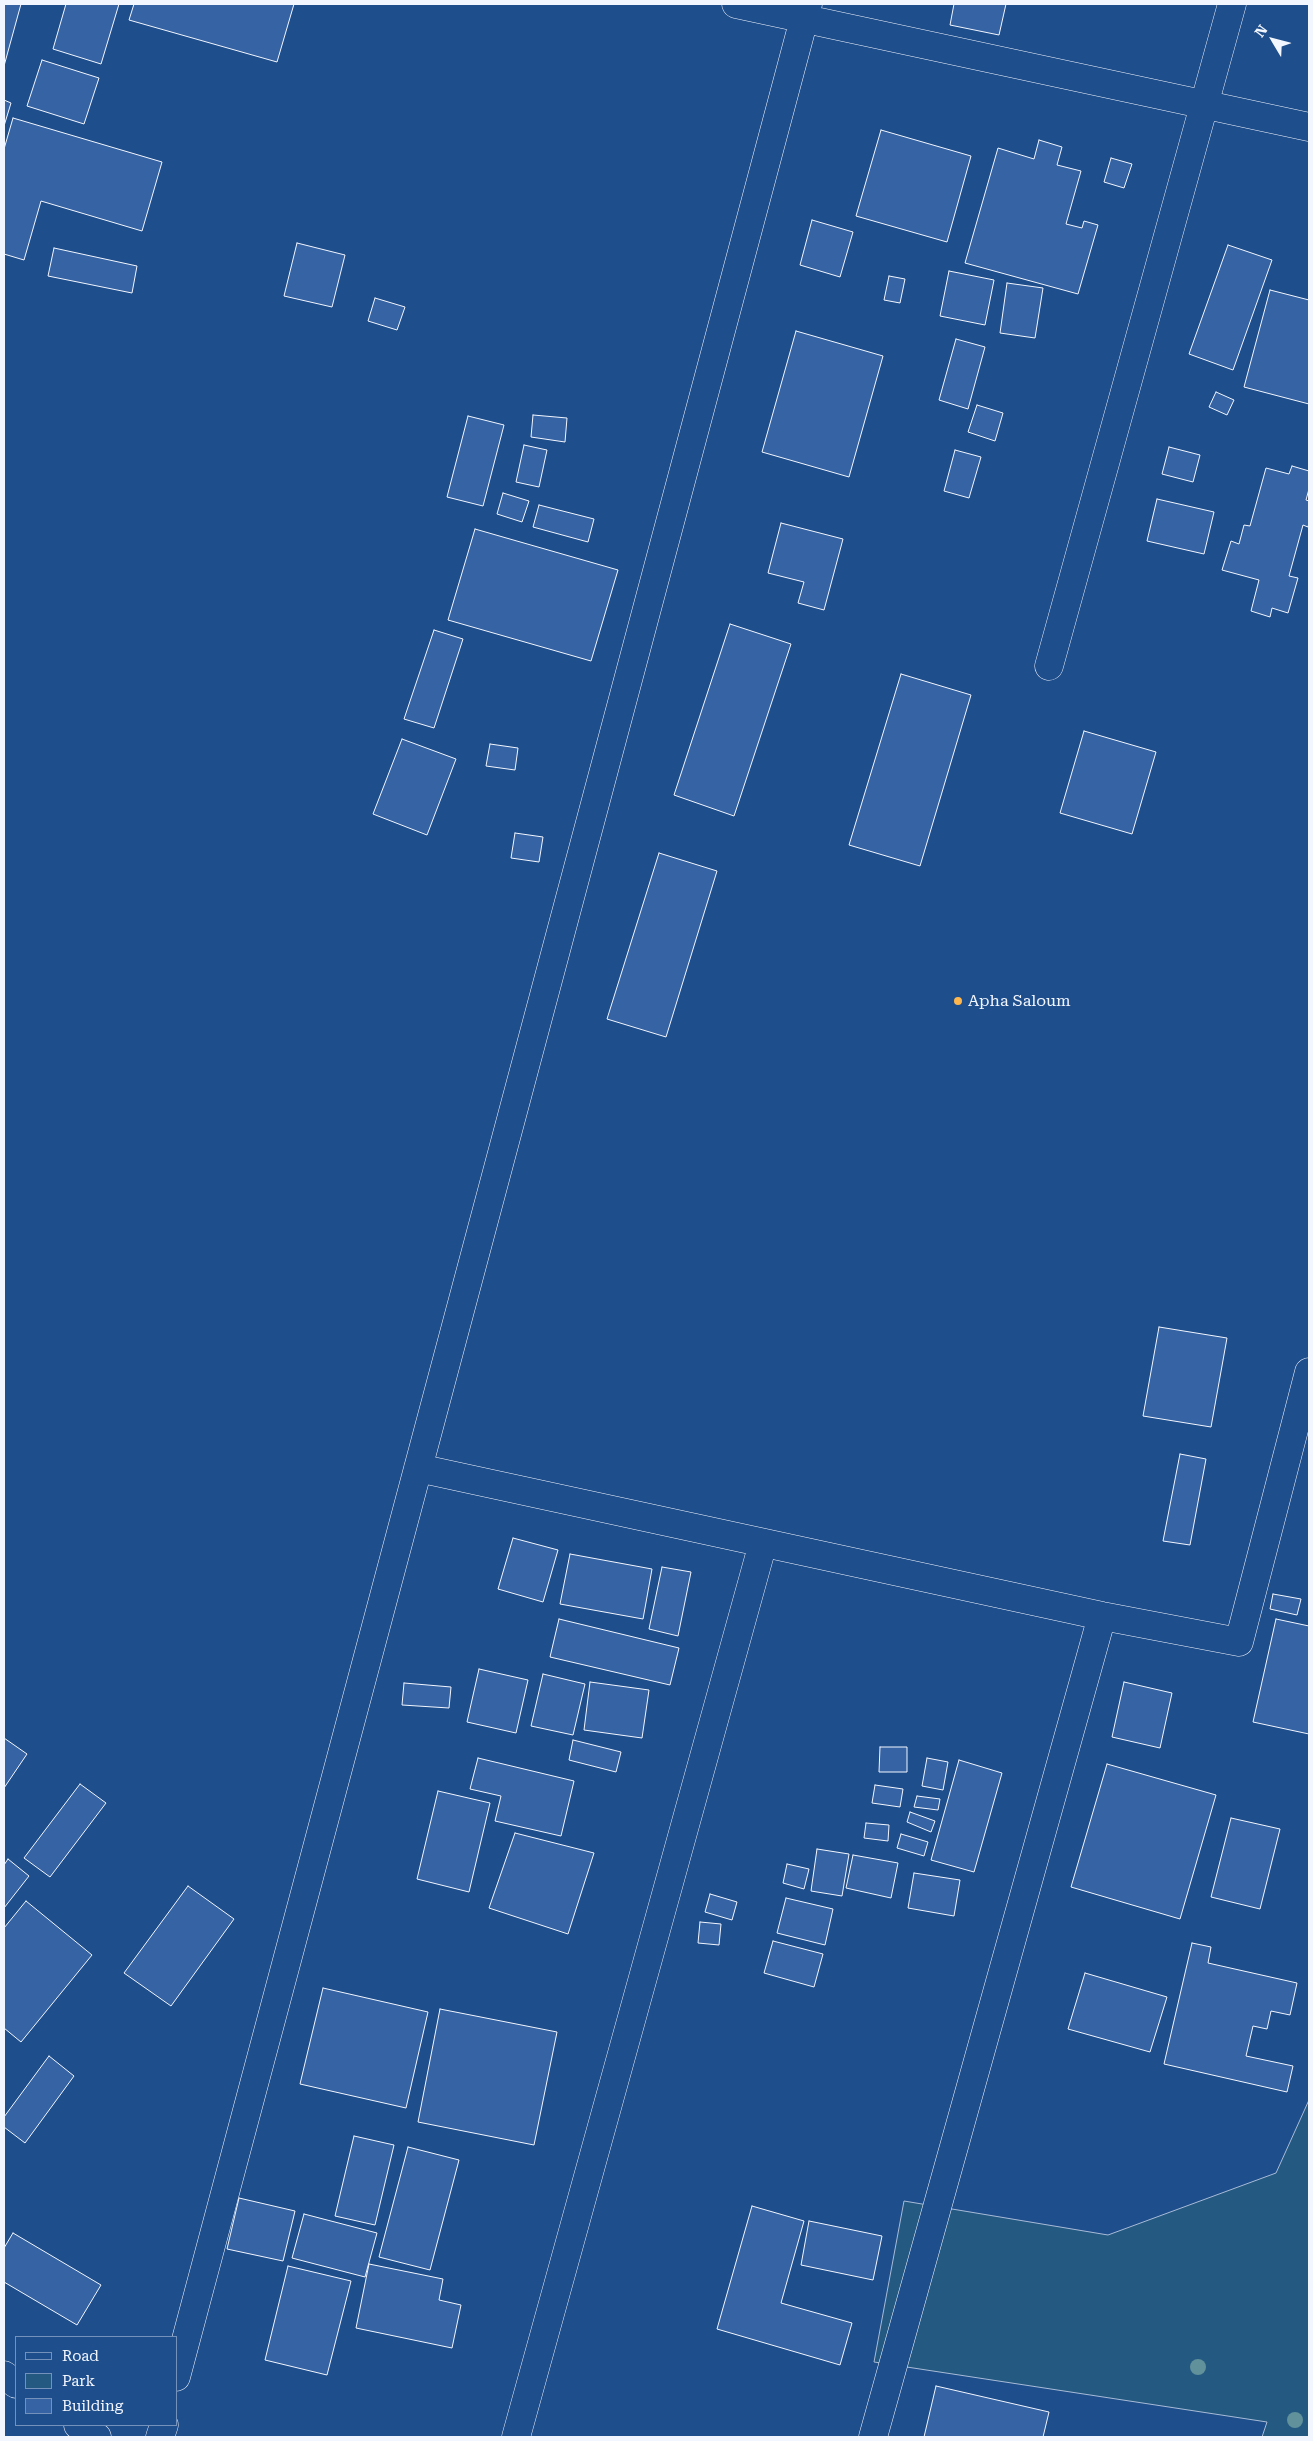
<!DOCTYPE html>
<style>
body{margin:0}
#map{position:relative;width:1313px;height:2441px;overflow:hidden;background:#1f4e8c;font-family:"Roboto Serif",serif}
canvas{display:block}
.frame{position:absolute;inset:0;border:5px solid #f2f6ff;pointer-events:none}
.legend{position:absolute;left:15px;top:2336px;width:162px;height:90px;box-sizing:border-box;background:#1f4e8c;border:1px solid #7391ba;margin:0;padding:6px 9px;list-style:none;font-size:15px;color:#f2f6ff}
.legend li{display:flex;align-items:center;gap:10px;height:25px}
.legend b{width:25px;border:1px solid #7391ba}
.north{position:absolute;left:1248px;top:15px;width:50px;height:50px;-webkit-text-stroke:4px #1f4e8c;paint-order:stroke;rotate:307deg;font-size:14px;font-weight:700;line-height:20px;text-align:center;color:#f2f6ff}
.north::after{content:'';display:block;margin:auto;width:18px;height:22px;background:#f2f6ff;clip-path:polygon(50% 0,100% 100%,50% 72%,0 100%)}
</style>
<div id="map">
<canvas width="1313" height="2441"></canvas>
<div class="frame"></div>
<ul class="legend">
<li><b style="height:6px;background:#1f4e8c"></b>Road</li>
<li><b style="height:14px;background:#245a82"></b>Park</li>
<li><b style="height:14px;background:#3563a3"></b>Building</li>
</ul>
<div class="north">N</div>
</div>
<script>
const context = document.querySelector('canvas').getContext('2d');
context.lineJoin = 'round';
function paint(path, color) { context.fillStyle = color; context.fill(path, 'evenodd'); }
const toPath = rows => new Path2D(rows.map(r => 'M' + r).join(''));
function strokePath(path, color, width, dash) { context.strokeStyle = color; context.lineWidth = width; context.lineCap = dash ? 'butt' : 'round'; context.setLineDash(dash || []); context.stroke(path); }
function drawText(font, color, halo, rows, align = 'center') {
  context.font = font + ' "Roboto Serif",serif'; context.lineWidth = 4; context.setLineDash([]); context.textBaseline = 'middle'; context.strokeStyle = halo; context.fillStyle = color; for (const [text, x, y, turn = 0] of rows) {
    context.save(); context.translate(x, y); context.rotate((+turn || 0) * Math.PI / 180); context.textAlign = isNaN(turn) ? turn : align; if (halo) context.strokeText(text, 0, 0); context.fillText(text, 0, 0); context.restore();
  }
}
const green = toPath([
 [1309,2100,1309,2437,1262,2437,1267,2422,874,2362,904,2201,1108,2235,1276,2173,1309,2100]
]);
const building = toPath([
 [4,4,21,4,4,66,4,4],
 [66,4,119,4,101,64,53,49,66,4],
 [134,4,294,4,277,62,129,20,134,4],
 [954,4,1006,4,999,35,950,25,954,4],
 [42,60,99,78,84,124,27,106,42,60],
 [4,100,11,103,4,126,4,100],
 [13,118,162,162,142,231,41,201,24,260,4,254,4,149,13,118],
 [881,130,971,156,947,242,856,216,881,130],
 [1039,140,1062,147,1057,165,1081,171,1066,224,1082,228,1084,221,1098,225,1078,294,965,263,998,148,1034,159,1039,140],
 [1111,158,1132,164,1124,188,1104,182,1111,158],
 [812,220,853,232,840,277,800,265,812,220],
 [297,243,345,255,332,307,284,296,297,243],
 [1228,245,1272,260,1233,370,1189,354,1228,245],
 [54,248,137,266,132,293,48,276,54,248],
 [949,271,994,280,985,325,940,316,949,271],
 [889,276,905,279,900,303,884,300,889,276],
 [1007,283,1043,288,1035,338,1000,333,1007,283],
 [1270,290,1309,300,1309,404,1244,387,1270,290],
 [375,298,405,307,397,330,368,321,375,298],
 [796,331,883,356,849,477,762,452,796,331],
 [956,339,985,347,968,409,939,400,956,339],
 [1216,392,1234,400,1227,415,1209,407,1216,392],
 [977,405,1003,413,995,441,968,432,977,405],
 [533,415,567,418,565,442,531,437,533,415],
 [468,416,504,425,483,506,447,497,468,416],
 [524,445,547,450,539,487,516,482,524,445],
 [1169,447,1200,455,1193,482,1162,474,1169,447],
 [955,450,981,457,969,498,944,491,955,450],
 [1292,466,1309,471,1309,489,1306,500,1309,501,1309,523,1308,527,1303,525,1289,576,1298,578,1288,613,1272,608,1270,617,1251,611,1259,580,1222,570,1231,541,1239,544,1244,525,1250,526,1266,468,1289,474,1292,466],
 [503,493,529,501,522,522,497,514,503,493],
 [1157,499,1214,512,1204,554,1147,541,1157,499],
 [539,505,594,519,588,542,533,527,539,505],
 [781,523,843,539,824,610,798,603,804,582,768,573,781,523],
 [475,529,618,570,591,661,448,620,475,529],
 [730,624,791,644,734,816,674,795,730,624],
 [434,630,463,639,434,728,404,719,434,630],
 [901,674,971,695,920,866,849,845,901,674],
 [1084,731,1156,752,1132,834,1060,813,1084,731],
 [402,739,456,759,427,835,373,814,402,739],
 [490,744,518,748,515,770,486,766,490,744],
 [515,833,543,837,539,862,511,858,515,833],
 [659,853,717,871,666,1037,607,1019,659,853],
 [1159,1327,1227,1338,1211,1427,1143,1416,1159,1327],
 [1180,1454,1206,1459,1190,1545,1163,1541,1180,1454],
 [513,1538,558,1550,543,1602,498,1589,513,1538],
 [570,1554,652,1569,643,1619,560,1604,570,1554],
 [662,1567,691,1572,678,1636,649,1629,662,1567],
 [1273,1594,1301,1599,1297,1615,1270,1609,1273,1594],
 [559,1619,679,1648,670,1685,550,1657,559,1619],
 [1276,1619,1309,1626,1309,1734,1253,1722,1276,1619],
 [479,1669,528,1680,516,1733,467,1722,479,1669],
 [543,1674,585,1684,573,1735,531,1726,543,1674],
 [590,1682,649,1690,642,1738,584,1730,590,1682],
 [1124,1682,1172,1693,1160,1748,1112,1737,1124,1682],
 [404,1683,451,1687,449,1708,402,1705,404,1683],
 [4,1738,27,1754,4,1788,4,1738],
 [573,1740,621,1752,616,1772,569,1760,573,1740],
 [880,1747,907,1747,907,1772,879,1772,880,1747],
 [478,1758,574,1781,561,1836,495,1821,501,1796,470,1789,478,1758],
 [927,1758,948,1762,943,1790,922,1786,927,1758],
 [959,1760,1002,1773,974,1872,931,1860,959,1760],
 [1107,1764,1216,1795,1180,1919,1071,1887,1107,1764],
 [80,1784,106,1803,50,1877,24,1858,80,1784],
 [875,1785,903,1789,900,1807,872,1803,875,1785],
 [438,1791,490,1803,469,1892,417,1879,438,1791],
 [917,1796,940,1799,938,1810,914,1807,917,1796],
 [910,1812,935,1821,931,1832,907,1822,910,1812],
 [1231,1818,1280,1829,1260,1909,1211,1897,1231,1818],
 [866,1823,889,1825,888,1841,864,1838,866,1823],
 [515,1833,594,1853,568,1934,489,1908,515,1833],
 [901,1834,928,1842,924,1856,897,1848,901,1834],
 [817,1849,849,1854,842,1896,811,1891,817,1849],
 [853,1855,898,1863,891,1898,846,1888,853,1855],
 [8,1859,29,1876,4,1908,4,1865,8,1859],
 [787,1864,809,1869,804,1889,783,1883,787,1864],
 [914,1873,960,1880,954,1916,908,1908,914,1873],
 [188,1886,234,1919,171,2006,124,1973,188,1886],
 [710,1894,737,1902,732,1920,705,1912,710,1894],
 [786,1898,833,1909,825,1945,777,1933,786,1898],
 [26,1901,92,1955,21,2042,4,2028,4,1928,26,1901],
 [700,1922,721,1924,719,1945,698,1943,700,1922],
 [773,1941,823,1954,814,1987,764,1973,773,1941],
 [1192,1943,1211,1947,1208,1963,1297,1983,1290,2015,1271,2011,1267,2029,1253,2026,1246,2056,1293,2066,1287,2092,1164,2064,1192,1943],
 [1085,1973,1167,1997,1150,2052,1068,2029,1085,1973],
 [323,1988,428,2012,406,2108,300,2084,323,1988],
 [440,2009,557,2032,534,2145,418,2122,440,2009],
 [49,2056,74,2076,25,2143,4,2127,4,2117,49,2056],
 [354,2136,394,2145,375,2225,335,2216,354,2136],
 [408,2147,459,2160,430,2270,379,2257,408,2147],
 [239,2198,295,2211,283,2261,227,2249,239,2198],
 [752,2206,804,2221,781,2303,852,2323,840,2365,717,2329,752,2206],
 [304,2214,377,2233,365,2277,292,2258,304,2214],
 [809,2221,882,2236,873,2280,801,2265,809,2221],
 [13,2233,101,2285,77,2325,4,2282,4,2248,13,2233],
 [369,2264,443,2279,439,2300,461,2305,452,2348,356,2328,369,2264],
 [288,2266,351,2281,327,2375,265,2360,288,2266],
 [936,2386,1049,2412,1043,2437,924,2437,936,2386]
]);
const minor = toPath([
 [736,4,1309,127],
 [1049,666,1232,4],
 [418,1468,1102,1616,1239,1642,1309,1372],
 [4,2375,16,2384],
 [176,2377,808,4],
 [78,2425,97,2437],
 [160,2437,164,2425],
 [516,2437,763,1543],
 [873,2437,1102,1616]
]);
const trees = [
 [1198,2367],
 [1295,2420]
];
const markers = [
 [958,1001,5,"#ffb74d"]
];
const poiNames = [
 ["Apha Saloum",968,1001]
];
paint(green, '#245a82');
strokePath(green, '#a8bbd7', 1);
paint(building, '#3563a3');
strokePath(building, '#f2f6ff', 1);
strokePath(minor, '#f2f6ff', 29);
strokePath(minor, '#1f4e8c', 28);
context.fillStyle = '#61919a';
for (const [x, y] of trees) { context.beginPath(); context.arc(x, y, 8, 0, 2 * Math.PI); context.fill(); }
for (const [x, y, r, color] of markers) { const dot = new Path2D(); dot.arc(x, y, r, 0, 2 * Math.PI); context.fillStyle = color; context.fill(dot); strokePath(dot, '#1f4e8c', 2); }
drawText('16px', '#f2f6ff', '#1f4e8c', poiNames, 'left');
</script>
